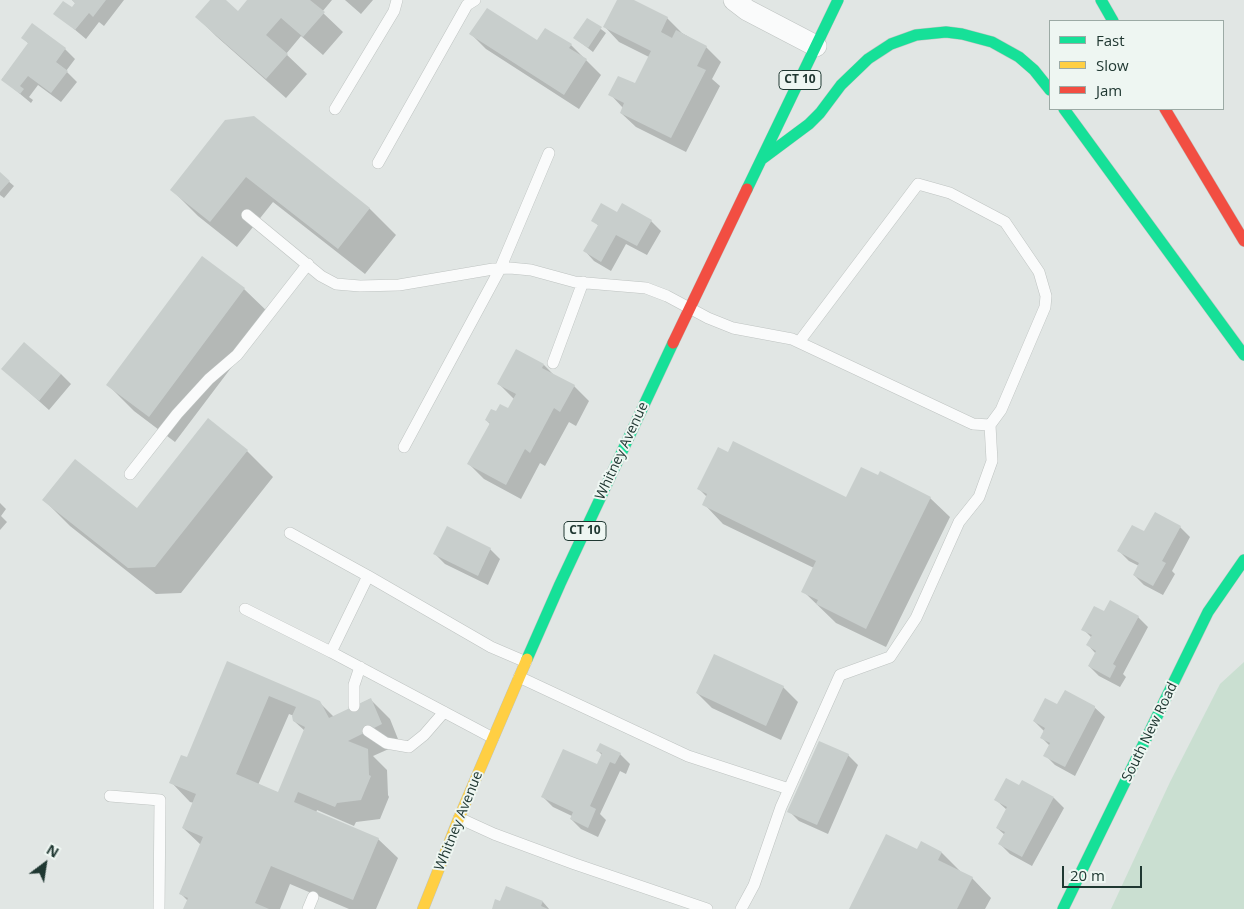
<!DOCTYPE html>
<style>
body{margin:0}
#map{position:relative;width:1244px;height:909px;overflow:hidden;background:#e1e6e4;font-family:"Open Sans",sans-serif}
canvas{display:block}
.legend{position:absolute;left:1049px;top:20px;width:175px;height:90px;box-sizing:border-box;background:#eef6f2;border:1px solid #9caaa5;margin:0;padding:6px 9px;list-style:none;font-size:15px;color:#203832}
.legend li{display:flex;align-items:center;gap:10px;height:25px}
.legend b{width:25px;border:1px solid #9caaa5}
.north{position:absolute;left:20px;top:839px;width:50px;height:50px;-webkit-text-stroke:4px #eef6f2;paint-order:stroke;rotate:31deg;font-size:14px;font-weight:700;line-height:20px;text-align:center;color:#203832}
.north::after{content:'';display:block;margin:auto;width:18px;height:22px;background:#203832;clip-path:polygon(50% 0,100% 100%,50% 72%,0 100%)}
.scale{position:absolute;left:1062px;top:866px;width:80px;height:22px;box-sizing:border-box;border:2px solid #203832;border-top:0;padding-left:6px;font-size:15px;line-height:18px;white-space:nowrap;color:#203832;-webkit-text-stroke:4px #eef6f2;paint-order:stroke}
</style>
<div id="map">
<canvas width="1244" height="909"></canvas>
<ul class="legend">
<li><b style="height:6px;background:#16e098"></b>Fast</li>
<li><b style="height:6px;background:#ffcf43"></b>Slow</li>
<li><b style="height:6px;background:#f24e42"></b>Jam</li>
</ul>
<div class="north">N</div>
<div class="scale">20 m</div>
</div>
<script>
const context = document.querySelector('canvas').getContext('2d');
context.lineJoin = 'round';
function paint(path, color) { context.fillStyle = color; context.fill(path, 'evenodd'); }
const toPath = rows => new Path2D(rows.map(r => 'M' + r).join(''));
function strokePath(path, color, width, dash) { context.strokeStyle = color; context.lineWidth = width; context.lineCap = dash ? 'butt' : 'round'; context.setLineDash(dash || []); context.stroke(path); }
function drawText(font, color, halo, rows, align = 'center') {
  context.font = font + ' "Open Sans",sans-serif'; context.lineWidth = 4; context.setLineDash([]); context.textBaseline = 'middle'; context.strokeStyle = halo; context.fillStyle = color; for (const [text, x, y, turn = 0] of rows) {
    context.save(); context.translate(x, y); context.rotate((+turn || 0) * Math.PI / 180); context.textAlign = isNaN(turn) ? turn : align; if (halo) context.strokeText(text, 0, 0); context.fillText(text, 0, 0); context.restore();
  }
}
const green = toPath([
 [1244,662,1244,909,1111,909,1170,782,1220,684]
]);
const shadow = toPath([
 [72,0,124,0,104,26,99,22,86,39,55,13,72,9,76,4],
 [211,0,224,0,238,13,249,0,332,0,322,12,343,32,323,55,301,36,286,54,307,74,286,98,216,36,197,17],
 [345,0,373,0,361,14],
 [618,0,631,0,667,18,682,33,706,47,721,62,712,79,720,86,686,152,636,127,621,113,623,108,610,94,635,85,649,57,619,42,605,27],
 [588,19,606,33,593,52,575,38],
 [471,34,571,45,601,75,579,109,486,49],
 [23,38,65,49,75,59,66,71,77,82,61,102,38,85,29,97,33,100,31,103,2,79,29,44],
 [254,118,370,209,396,235,365,274,273,202,237,247,198,216,172,190],
 [0,174,14,186,4,198,0,195],
 [617,214,651,221,661,231,647,255,626,244,611,271,594,261,585,251,599,226,593,221],
 [203,258,244,289,271,315,175,442,134,411,108,385],
 [544,365,556,377,574,386,589,401,576,426,569,422,545,466,540,463,521,499,484,479,469,464,490,424,486,420,497,413,509,410,514,399,499,384],
 [3,369,61,374,71,384,49,410],
 [247,451,273,477,181,593,156,594,70,526,44,500,137,510],
 [699,489,847,498,930,498,950,517,886,647,836,623,803,591,814,568,723,524,704,504,707,497],
 [0,503,6,509,1,516,7,522,0,530],
 [1180,527,1190,537,1172,571,1175,574,1163,595,1144,585,1134,575,1139,566,1129,561,1119,551,1145,533],
 [490,549,500,559,488,585,445,564,435,554],
 [1104,613,1138,617,1148,627,1123,674,1126,677,1120,687,1099,676,1089,666,1096,654,1088,645,1092,638,1083,629],
 [228,663,319,702,334,717,370,699,390,719,400,744,373,756,387,770,388,795,389,797,380,819,356,822,354,826,317,810,316,813,378,839,398,858,376,909,349,909,290,884,280,909,185,909,188,901,180,893,201,845,183,828,194,803,190,802,171,782,187,759],
 [289,714,294,716,294,721,305,731,278,794,258,785],
 [783,687,798,702,781,740,712,708,697,693],
 [1058,706,1094,707,1105,717,1075,776,1055,765,1045,755,1050,746,1041,737,1044,731,1034,721],
 [598,751,620,754,630,764,626,774,620,771,600,814,606,820,598,837,581,829,571,819,572,816,553,807,543,797,598,766,602,755],
 [848,755,858,765,828,834,799,821,789,811],
 [1054,798,1064,808,1032,866,1010,854,1000,844,1005,835,997,828,1007,810,996,800],
 [921,843,942,853,961,872,972,878,991,898,985,909,850,909,917,851],
 [507,887,543,902,549,909,493,909,501,902]
]);
const building = toPath([
 [72,0,106,0,93,17,89,13,75,30,53,14,63,1,72,7,75,3],
 [210,0,226,0,238,11,247,0,310,0,325,12,303,37,281,18,266,35,288,54,266,79,195,17],
 [617,0,634,0,668,17,661,32,672,38,676,30,707,46,697,66,706,70,671,138,620,113,624,103,608,95,618,76,635,83,651,51,603,27],
 [487,8,537,40,545,28,572,44,569,48,587,59,564,95,469,34],
 [587,18,602,27,588,48,573,38],
 [32,23,66,48,56,62,68,71,51,93,28,76,20,86,24,89,20,94,1,80,28,43,21,38],
 [254,116,370,208,338,249,246,177,210,222,170,190,225,120],
 [0,172,10,181,0,192],
 [601,203,617,212,622,203,652,220,637,246,616,235,601,262,583,251,598,225,591,221],
 [202,256,245,288,149,417,106,385],
 [24,342,61,374,39,401,1,369],
 [516,349,544,364,542,368,575,385,560,412,554,408,530,453,525,449,506,485,467,464,490,423,485,420,491,409,496,411,500,404,508,408,516,394,497,384],
 [208,418,248,450,155,567,128,568,42,500,75,459,137,508],
 [733,441,846,497,861,467,878,475,880,471,931,497,866,629,816,604,818,600,801,592,816,561,702,505,707,494,697,489,718,447,728,452],
 [1155,512,1181,526,1162,561,1166,563,1153,586,1133,575,1139,563,1117,551,1132,525,1144,531],
 [447,526,491,548,478,576,433,554],
 [1110,600,1139,616,1113,664,1116,666,1110,678,1088,666,1096,651,1086,645,1092,635,1081,630,1094,606,1104,611],
 [714,654,784,686,766,726,696,693],
 [227,661,320,701,329,718,371,698,382,724,348,741,368,749,369,775,371,776,361,800,337,803,335,807,298,792,294,802,379,838,353,900,271,866,255,903,269,909,183,909,188,898,179,894,203,837,182,828,196,794,169,783,181,755,187,757],
 [269,696,296,707,292,716,293,721,305,727,278,792,236,774],
 [1065,690,1095,706,1095,709,1065,767,1043,756,1050,743,1040,738,1045,728,1033,721,1045,698,1057,704],
 [819,741,849,754,817,825,787,812],
 [600,743,621,753,615,764,610,762,590,806,596,809,588,828,570,819,573,812,541,797,563,749,597,764,602,753,596,751],
 [1006,778,1019,785,1022,780,1054,797,1022,857,998,844,1005,832,996,828,1007,807,994,800],
 [886,834,917,849,921,841,942,852,938,860,973,877,957,909,849,909],
 [506,886,543,901,541,906,548,909,492,909,495,899,500,901]
]);
const lane = toPath([
 [335,109,394,11,397,0],
 [378,163,467,5,475,0],
 [247,215,321,276,336,284,360,286,399,285,493,269,510,268,531,270,575,282,646,288,667,296,708,318,733,328,792,339,973,424,990,425,1001,410,1045,307,1046,296,1039,272,1005,222,950,193,918,184,799,342],
 [553,363,583,282],
 [404,447,500,269,549,153],
 [130,474,177,414,209,379,237,355,308,264],
 [290,533,368,576],
 [245,609,331,652],
 [519,677,688,756,789,789],
 [354,706,354,685,360,667],
 [368,731,386,743,409,747,424,735,444,712],
 [493,738,331,652,368,576,491,647,526,662],
 [110,796,160,800,159,909],
 [459,818,494,834,575,864,707,909],
 [308,909,313,897],
 [741,909,754,885,781,807,840,675,890,657,916,618,959,522,979,497,992,461,990,425]
]);
const street = toPath([
 [734,0,747,10,816,46]
]);
const fast = toPath([
 [1101,0,1113,21],
 [1064,109,1244,355],
 [762,159,809,124,820,113,841,85,868,59,891,44,916,35,946,32,962,34,992,42,1019,57,1034,70,1050,90],
 [747,189,838,0],
 [527,659,560,584,673,343],
 [1063,909,1208,612,1244,560]
]);
const slow = toPath([
 [423,909,459,818,527,659]
]);
const jam = toPath([
 [1165,109,1244,241],
 [673,343,747,189]
]);
const shields = [
 [800,80,42],
 [585,531,42]
];
const shieldNames = [
 ["CT 10",800,80],
 ["CT 10",585,531]
];
const streetNames = [
 ["Whitney Avenue",622,451,-65],
 ["South New Road",1150,732,-64],
 ["Whitney Avenue",459,821,-68]
];
paint(green, '#cadfd1');
paint(shadow, '#0003');
paint(building, '#c8cecc');
strokePath(lane, '#bec3c1', 12);
strokePath(street, '#bec3c1', 22);
strokePath(fast, '#bdc4c1', 12);
strokePath(slow, '#bdc4c1', 12);
strokePath(jam, '#bdc4c1', 12);
strokePath(lane, '#fafbfb', 11);
strokePath(street, '#fafbfb', 21);
strokePath(fast, '#16e098', 11);
strokePath(slow, '#ffcf43', 11);
strokePath(jam, '#f24e42', 11);
for (const [x, y, w] of shields) { const box = new Path2D(); box.roundRect(x - w / 2, y - 9.5, w, 19, 4); context.fillStyle = '#eef6f2'; context.fill(box); strokePath(box, '#203832', 1); }
drawText('bold 12px', '#203832', null, shieldNames);
drawText('14px', '#203832', '#eef6f2', streetNames);
</script>
